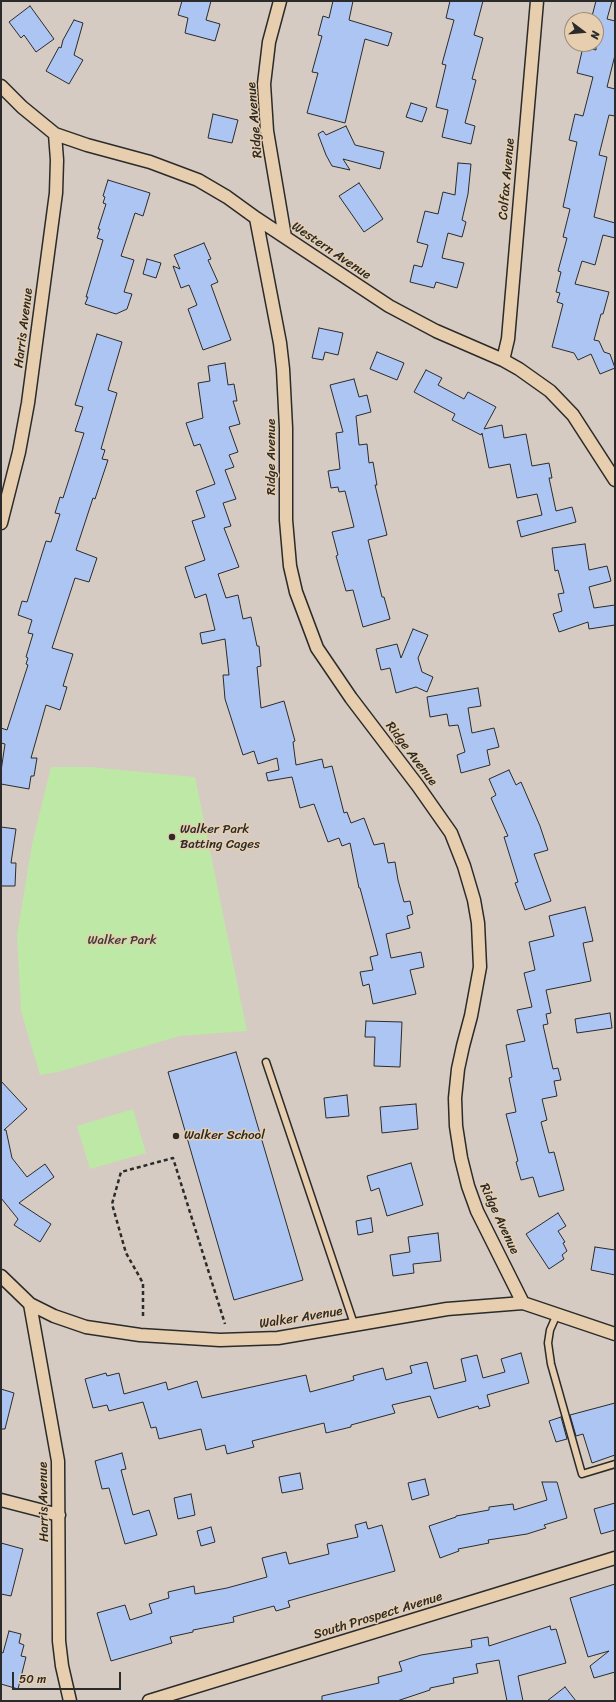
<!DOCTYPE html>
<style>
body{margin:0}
#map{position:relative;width:616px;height:1702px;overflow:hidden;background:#d5cbc3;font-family:Sriracha,sans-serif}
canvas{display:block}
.frame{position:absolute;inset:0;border:2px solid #2b2b2b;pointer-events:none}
.north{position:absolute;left:564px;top:12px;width:40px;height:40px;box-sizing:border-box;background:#e6ceae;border:1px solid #9b8d7a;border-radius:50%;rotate:106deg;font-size:11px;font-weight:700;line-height:16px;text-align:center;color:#2b2b2b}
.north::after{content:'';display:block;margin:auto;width:14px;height:18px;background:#2b2b2b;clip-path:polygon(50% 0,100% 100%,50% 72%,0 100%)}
.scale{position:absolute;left:12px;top:1672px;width:109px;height:18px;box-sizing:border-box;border:2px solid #2b2b2b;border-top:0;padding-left:5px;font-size:12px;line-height:14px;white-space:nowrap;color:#2b2b2b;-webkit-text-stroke:3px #e6ceae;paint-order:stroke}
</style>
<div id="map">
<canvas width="616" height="1702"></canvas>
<div class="frame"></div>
<div class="north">N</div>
<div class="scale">50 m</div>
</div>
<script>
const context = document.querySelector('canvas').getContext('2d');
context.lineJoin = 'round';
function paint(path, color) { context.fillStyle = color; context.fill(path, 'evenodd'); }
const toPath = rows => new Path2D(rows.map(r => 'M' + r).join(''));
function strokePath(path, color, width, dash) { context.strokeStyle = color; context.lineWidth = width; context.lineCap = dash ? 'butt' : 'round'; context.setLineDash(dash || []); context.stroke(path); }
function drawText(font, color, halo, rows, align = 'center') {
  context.font = font + ' Sriracha,sans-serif'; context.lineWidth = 3; context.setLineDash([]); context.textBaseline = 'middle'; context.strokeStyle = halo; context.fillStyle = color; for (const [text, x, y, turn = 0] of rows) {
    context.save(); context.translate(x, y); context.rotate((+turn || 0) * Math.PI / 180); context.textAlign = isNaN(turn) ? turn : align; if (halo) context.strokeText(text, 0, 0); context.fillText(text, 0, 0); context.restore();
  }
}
const green = toPath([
 [51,767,90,767,195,777,247,1031,180,1036,58,1072,40,1075,21,1011,17,935,32,844],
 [133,1109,146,1153,90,1169,77,1126]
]);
const building = toPath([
 [182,1,211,1,206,20,220,24,215,41,185,33,188,18,178,15,182,1],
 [333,1,353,1,349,20,392,33,388,46,365,39,345,123,307,113,318,73,312,72,322,36,318,35,323,16,329,18,333,1],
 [450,1,483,1,474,35,483,38,472,79,476,80,465,123,475,126,471,144,442,137,448,110,436,107,446,65,442,64,454,20,446,18,450,1],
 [596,1,612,1,607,19,615,21,615,55,607,87,615,89,615,116,609,115,599,155,607,157,594,217,615,223,615,238,603,235,595,265,582,261,575,284,609,292,603,314,601,314,594,340,599,341,604,352,610,354,615,368,600,374,591,354,578,360,574,353,552,347,563,304,557,302,560,293,556,292,561,272,558,271,567,238,563,237,570,209,563,207,577,142,569,140,575,114,583,116,593,77,577,73,583,47,596,50,596,20,591,20,596,1],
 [30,6,54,39,36,52,24,35,21,38,9,22,30,6],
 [74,20,83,23,74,55,83,60,69,84,46,71,59,47,61,48,63,40,74,20],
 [411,103,427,108,422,122,406,117,411,103],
 [213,114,238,120,232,143,208,138,213,114],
 [346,126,355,145,384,152,380,169,343,159,350,170,332,166,326,155,318,134,323,131,326,135,346,126],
 [458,163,471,164,468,194,462,220,466,222,462,237,448,233,442,258,464,263,457,288,436,282,434,288,410,282,414,265,422,267,428,245,417,242,425,211,438,214,443,192,455,195,458,163],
 [108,180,150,193,143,216,135,213,121,256,134,260,124,292,132,294,127,309,116,314,85,304,88,297,86,297,103,240,97,238,100,229,98,229,106,204,103,203,105,197,103,196,108,180],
 [359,183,383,219,364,232,339,196,359,183],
 [204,243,211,259,208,260,218,282,211,285,231,340,203,350,188,309,197,305,189,285,181,288,173,266,180,269,174,255,204,243],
 [147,259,161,263,156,278,143,274,147,259],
 [319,328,343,333,338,355,325,352,323,360,312,358,319,328],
 [97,334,122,342,108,390,117,393,101,449,105,450,102,459,108,460,95,499,93,498,76,550,97,558,89,582,75,578,52,648,73,654,63,686,67,687,60,710,46,705,31,758,37,758,34,776,31,776,29,789,1,784,1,771,5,744,1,743,1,728,7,730,28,665,26,664,28,658,26,657,33,634,28,633,32,620,18,615,22,601,27,602,46,541,51,542,60,514,55,513,60,497,63,498,84,433,75,431,83,407,75,405,97,334],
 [377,352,404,363,397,380,370,369,377,352],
 [225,363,228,385,234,384,237,401,233,401,240,424,229,427,238,452,229,455,234,467,225,470,236,499,223,503,231,526,224,528,239,567,218,574,226,598,238,595,243,619,251,617,257,646,259,646,261,666,257,667,261,708,284,701,295,741,293,742,296,765,322,759,324,768,332,766,344,813,347,812,351,823,364,818,374,845,384,843,388,863,395,862,398,880,404,902,410,901,413,914,407,916,410,928,386,934,391,958,421,952,424,967,410,970,416,994,373,1004,369,984,363,986,360,972,373,970,370,957,378,955,360,888,359,888,350,843,342,846,339,838,328,842,314,804,300,808,292,777,268,781,266,773,279,770,277,758,258,764,254,751,243,755,225,699,223,675,229,675,225,639,202,644,200,633,215,630,206,594,195,598,185,567,205,560,192,521,205,517,196,491,215,484,200,444,194,446,186,423,203,418,198,383,210,381,208,366,225,363],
 [426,370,442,378,438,385,464,399,468,392,496,407,484,429,502,425,504,438,526,434,532,466,549,463,552,478,549,478,556,511,572,507,576,522,521,537,517,521,542,515,537,494,517,498,510,464,489,468,482,433,481,435,452,420,455,414,414,392,426,370],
 [354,379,359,397,367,395,371,412,356,416,359,445,367,444,369,463,373,462,377,485,375,485,387,535,368,540,382,597,384,597,390,619,363,627,353,590,346,591,336,556,338,555,332,532,354,527,345,491,339,492,338,487,331,488,328,471,340,469,336,433,343,432,330,385,354,379],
 [585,544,589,570,607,566,611,581,589,587,594,608,615,605,615,625,589,629,588,622,559,632,553,614,562,611,558,594,564,593,558,570,555,571,552,548,585,544],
 [413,629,428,635,418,658,422,672,433,677,427,692,416,687,396,693,390,668,381,670,376,649,397,644,401,658,413,629],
 [478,688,481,706,468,708,472,733,494,728,499,747,487,750,490,765,461,773,457,755,465,752,458,725,449,726,447,714,430,717,427,697,478,688],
 [509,770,516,785,521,782,540,826,548,850,534,854,551,901,525,910,515,883,518,882,504,837,508,836,491,798,496,795,489,779,509,770],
 [1,827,16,829,11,863,16,863,15,886,1,886,1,827],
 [585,907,593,941,583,943,591,981,546,990,551,1013,546,1014,548,1024,543,1025,553,1069,558,1068,561,1080,554,1081,557,1096,542,1099,547,1120,541,1122,549,1153,554,1152,564,1190,539,1197,533,1177,521,1180,516,1162,518,1161,506,1114,516,1112,509,1078,512,1077,506,1045,525,1041,517,1010,532,1007,524,973,535,970,529,942,554,936,549,916,585,907],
 [610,1013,612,1028,577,1033,575,1019,610,1013],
 [366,1021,402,1022,400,1067,374,1066,375,1037,365,1037,366,1021],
 [236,1052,303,1280,234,1300,168,1072,236,1052],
 [1,1081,27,1109,4,1130,6,1130,12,1158,27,1177,45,1164,54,1177,19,1203,51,1224,40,1242,14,1225,18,1219,1,1198,1,1081],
 [347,1095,349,1116,326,1118,324,1098,347,1095],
 [416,1104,418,1129,382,1133,380,1107,416,1104],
 [411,1163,423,1205,387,1216,379,1188,371,1191,367,1176,411,1163],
 [558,1213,566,1226,558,1231,565,1242,563,1243,567,1251,562,1255,564,1259,549,1269,526,1234,558,1213],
 [371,1218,373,1232,358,1235,356,1221,371,1218],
 [438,1233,441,1261,413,1264,414,1273,393,1276,390,1255,410,1252,408,1237,438,1233],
 [595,1247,615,1250,615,1275,591,1270,595,1247],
 [521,1353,529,1383,487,1395,490,1406,479,1409,478,1406,438,1418,430,1396,392,1405,395,1413,351,1425,351,1427,326,1433,324,1423,252,1441,254,1447,227,1454,225,1445,206,1450,201,1429,159,1439,156,1427,151,1428,143,1402,109,1411,107,1405,93,1408,85,1379,106,1373,107,1376,119,1373,124,1394,166,1382,168,1390,197,1381,202,1398,306,1375,310,1392,354,1380,353,1376,383,1368,386,1380,412,1373,410,1366,427,1362,434,1389,466,1381,461,1359,477,1355,483,1378,505,1372,501,1359,521,1353],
 [1,1389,14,1393,5,1429,1,1429,1,1389],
 [615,1403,615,1455,592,1463,583,1434,576,1436,570,1415,615,1403],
 [561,1417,567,1439,556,1442,549,1421,561,1417],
 [122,1453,126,1469,121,1470,133,1515,149,1510,157,1535,125,1544,109,1488,102,1489,95,1461,122,1453],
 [300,1473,303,1489,282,1493,279,1477,300,1473],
 [425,1479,429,1495,412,1500,408,1483,425,1479],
 [542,1482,557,1482,567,1518,544,1525,546,1528,527,1534,488,1540,489,1543,458,1549,459,1551,440,1558,429,1526,456,1517,456,1516,489,1510,489,1507,513,1504,514,1510,547,1500,542,1482],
 [191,1494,195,1515,178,1519,174,1498,191,1494],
 [615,1503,615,1530,601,1534,594,1509,615,1503],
 [366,1522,368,1529,382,1525,395,1571,288,1601,290,1607,276,1611,274,1606,233,1617,234,1622,193,1630,193,1632,170,1637,172,1643,111,1661,97,1613,125,1605,130,1620,152,1613,149,1604,169,1598,168,1592,194,1586,195,1594,227,1588,267,1577,262,1558,286,1552,289,1564,329,1554,327,1544,358,1537,355,1525,366,1522],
 [211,1527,215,1542,201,1546,197,1531,211,1527],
 [1,1543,23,1549,11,1596,1,1594,1,1543],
 [615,1584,615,1672,594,1678,590,1666,609,1651,588,1657,570,1598,615,1584],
 [550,1626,551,1630,556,1629,566,1663,518,1676,523,1701,507,1701,499,1660,476,1664,478,1673,453,1678,454,1683,430,1688,430,1690,397,1701,322,1701,322,1696,379,1683,378,1677,402,1671,399,1662,421,1655,472,1647,471,1640,488,1637,489,1646,550,1626],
 [9,1631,21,1634,19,1643,24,1645,21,1656,26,1657,18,1689,1,1684,1,1652,3,1653,9,1631],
 [565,1687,576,1701,547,1701,565,1687]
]);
const path = toPath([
 [143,1316,143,1283,126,1253,112,1204,121,1172,173,1158,225,1324]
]);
const service = toPath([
 [266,1062,354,1324],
 [557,1314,550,1330,548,1343,551,1364,582,1474,615,1464]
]);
const minor = toPath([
 [280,1,269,42,264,84,267,131,285,237],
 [1,86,22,107,55,134,87,145,150,162,198,180,227,197,256,218,389,306,436,331,503,360,519,369,550,391,573,415,615,480],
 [256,218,280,343,283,369,286,428,286,520,290,566,296,592,317,648,351,698,418,786,451,833,464,866,474,900,478,923,480,967,471,1016,463,1046,458,1069,455,1098,456,1126,461,1158,468,1186,477,1211,523,1303],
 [503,360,508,339,537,1],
 [1,523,19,452,28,403,56,193,57,160,55,134],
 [1,1276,30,1304,54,1316,86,1327,140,1335,220,1340,278,1338,447,1309,523,1303,615,1334],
 [30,1304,58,1461,59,1641,62,1666,70,1701],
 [1,1500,59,1515],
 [149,1701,615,1558]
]);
const markers = [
 [172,837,4,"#2b2b2b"],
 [176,1136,4,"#2b2b2b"]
];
const streetNames = [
 ["Ridge Avenue",255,120,-95],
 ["Colfax Avenue",507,179,-85],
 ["Western Avenue",331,251,34],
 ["Harris Avenue",24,328,-83],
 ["Ridge Avenue",272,457,-90],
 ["Ridge Avenue",411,754,53],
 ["Ridge Avenue",499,1219,65],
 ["Walker Avenue",301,1318,-9],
 ["Harris Avenue",44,1502,-91],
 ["South Prospect Avenue",378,1616,-17]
];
const poiNames = [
 ["Walker Park",180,830],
 ["Batting Cages",180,845],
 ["Walker School",184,1136]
];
const parkNames = [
 ["Walker Park",122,941]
];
paint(green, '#bde8a5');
paint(building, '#adc5f3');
strokePath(building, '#2b2b2b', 1);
strokePath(service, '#2b2b2b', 9);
strokePath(minor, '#2b2b2b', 15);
strokePath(path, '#2b2b2b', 2.5, [4, 3]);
strokePath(service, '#e6ceae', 6);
strokePath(minor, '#e6ceae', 12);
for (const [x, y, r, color] of markers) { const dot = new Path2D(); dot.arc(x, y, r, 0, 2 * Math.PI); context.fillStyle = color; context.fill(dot); strokePath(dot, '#e6ceae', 1.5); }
drawText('13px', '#2b2b2b', '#e6ceae', streetNames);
drawText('13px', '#2b2b2b', '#e6ceae', poiNames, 'left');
drawText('13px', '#3a3e37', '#e6ceae', parkNames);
</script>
